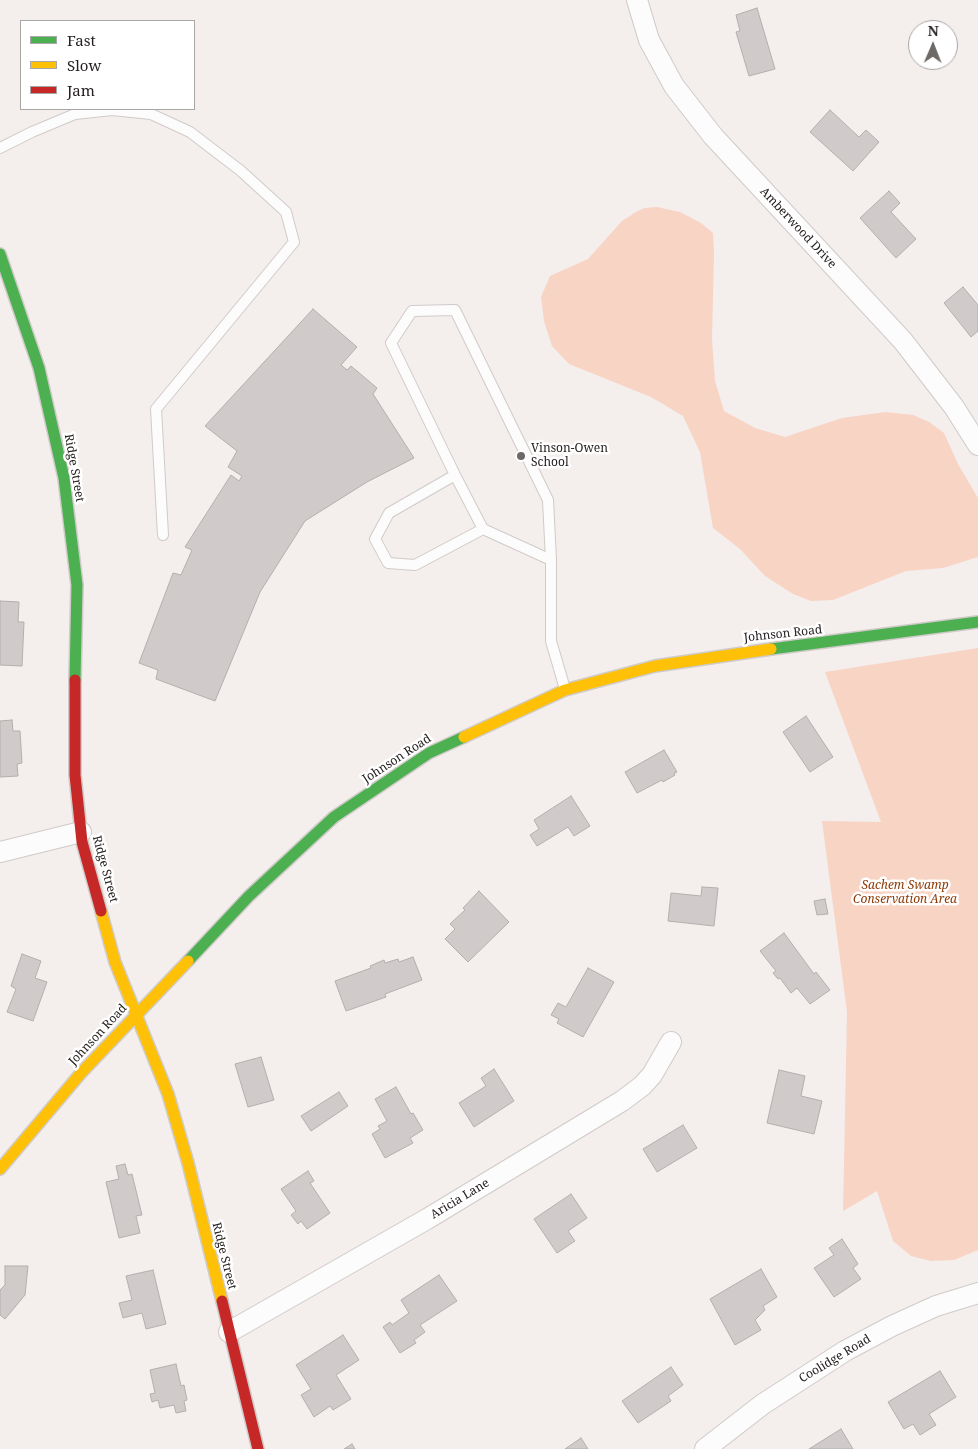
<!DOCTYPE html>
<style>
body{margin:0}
#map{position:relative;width:978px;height:1449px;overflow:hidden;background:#f4eeec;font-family:"Noto Serif",serif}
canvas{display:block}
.legend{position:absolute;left:20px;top:20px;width:175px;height:90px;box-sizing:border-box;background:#fff;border:1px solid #a8a6a6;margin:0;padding:6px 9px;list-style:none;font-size:15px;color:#252120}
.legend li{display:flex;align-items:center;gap:10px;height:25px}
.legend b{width:25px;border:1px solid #a8a6a6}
.north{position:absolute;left:908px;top:20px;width:50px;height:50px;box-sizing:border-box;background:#fff;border:1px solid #a8a6a6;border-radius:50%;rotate:1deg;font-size:14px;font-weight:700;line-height:20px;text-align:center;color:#252120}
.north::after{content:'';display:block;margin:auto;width:18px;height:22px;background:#6d6967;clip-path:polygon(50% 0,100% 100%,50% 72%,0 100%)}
</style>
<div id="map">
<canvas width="978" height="1449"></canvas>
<ul class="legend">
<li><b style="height:6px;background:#4caf50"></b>Fast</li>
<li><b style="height:6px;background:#ffc107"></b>Slow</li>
<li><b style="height:6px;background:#c62828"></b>Jam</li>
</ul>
<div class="north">N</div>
</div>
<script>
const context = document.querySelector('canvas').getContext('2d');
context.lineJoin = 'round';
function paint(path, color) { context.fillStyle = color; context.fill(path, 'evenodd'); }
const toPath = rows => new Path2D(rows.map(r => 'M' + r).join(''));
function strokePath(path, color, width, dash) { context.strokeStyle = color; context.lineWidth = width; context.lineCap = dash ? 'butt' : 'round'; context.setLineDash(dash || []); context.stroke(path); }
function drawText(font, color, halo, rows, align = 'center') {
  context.font = font + ' "Noto Serif",serif'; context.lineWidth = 5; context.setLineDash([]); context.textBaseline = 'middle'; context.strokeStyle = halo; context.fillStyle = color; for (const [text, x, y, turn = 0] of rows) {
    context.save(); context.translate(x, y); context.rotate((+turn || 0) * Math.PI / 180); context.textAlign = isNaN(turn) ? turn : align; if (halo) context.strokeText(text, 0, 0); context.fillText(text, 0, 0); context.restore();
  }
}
const green = toPath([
 [657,207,680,212,701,223,713,233,714,254,712,339,715,381,724,411,755,428,785,437,842,418,886,412,913,415,929,422,944,433,958,464,978,498,978,557,943,568,906,571,833,600,811,601,793,594,765,576,740,549,713,528,700,452,683,416,651,397,569,364,552,346,544,321,541,297,550,276,588,259,622,221,636,212,644,208],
 [978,648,978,1250,954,1260,931,1261,911,1256,893,1241,877,1191,843,1211,847,1012,822,821,881,822,825,672]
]);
const building = toPath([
 [757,8,775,69,749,76,736,32,740,31,736,15,757,8],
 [830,110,859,137,866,130,879,142,853,171,810,132,830,110],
 [889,191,900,203,891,212,916,239,896,258,860,218,889,191],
 [963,287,978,305,978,331,971,337,944,303,963,287],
 [313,309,357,347,341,365,347,370,351,366,377,388,373,394,414,458,367,482,305,521,260,592,215,701,156,679,158,670,139,663,173,573,181,575,192,550,185,547,231,475,239,481,242,476,228,467,237,451,205,426,313,309],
 [0,601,19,602,18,622,24,622,22,666,0,665,0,601],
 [806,716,833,757,810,772,783,732,806,716],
 [12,720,13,731,20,731,22,763,17,764,18,776,0,777,0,721,12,720],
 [664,750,677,772,674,773,675,775,663,782,662,780,637,793,625,772,664,750],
 [571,796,590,826,574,836,568,827,537,846,530,835,539,829,534,820,571,796],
 [702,887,718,888,714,926,668,921,671,893,701,896,702,887],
 [479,891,509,922,468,962,445,939,455,929,450,924,465,910,463,908,479,891],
 [825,899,828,914,817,915,814,901,825,899],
 [784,933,814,974,816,972,830,990,810,1004,797,988,791,993,780,978,778,979,773,973,776,971,760,951,784,933],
 [22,954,41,961,35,978,47,982,33,1021,7,1012,16,989,11,986,22,954],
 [413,957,422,980,385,994,386,997,346,1011,335,981,371,968,370,966,384,960,385,963,398,959,399,962,413,957],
 [588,968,614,982,583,1037,557,1023,559,1019,551,1015,558,1003,566,1007,588,968],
 [261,1057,274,1100,248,1107,235,1064,261,1057],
 [494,1069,514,1101,474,1127,459,1103,486,1086,481,1078,494,1069],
 [779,1070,805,1076,801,1096,822,1101,814,1134,767,1123,779,1070],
 [396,1087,411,1114,413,1113,423,1130,410,1138,413,1143,385,1158,372,1134,380,1129,378,1126,387,1121,375,1099,396,1087],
 [339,1092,348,1106,311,1131,301,1116,339,1092],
 [683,1125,697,1148,657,1172,643,1149,683,1125],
 [125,1164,128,1175,132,1174,142,1215,136,1216,140,1233,119,1238,106,1182,119,1179,116,1166,125,1164],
 [308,1171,314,1181,310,1183,330,1213,307,1229,301,1221,298,1224,291,1215,296,1211,281,1189,308,1171],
 [571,1194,587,1218,568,1231,575,1241,557,1253,534,1219,571,1194],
 [842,1239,858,1264,853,1268,861,1279,834,1297,814,1268,834,1255,829,1248,842,1239],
 [5,1266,28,1266,25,1295,5,1319,0,1315,0,1290,5,1285,5,1266],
 [761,1269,777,1297,763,1306,765,1310,755,1320,761,1330,735,1345,710,1299,761,1269],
 [153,1270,166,1324,146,1329,142,1313,123,1318,119,1303,132,1300,126,1276,153,1270],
 [439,1275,457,1301,420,1325,425,1332,414,1340,416,1343,400,1353,383,1327,390,1322,392,1325,409,1313,401,1300,439,1275],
 [343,1335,359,1360,336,1375,351,1399,333,1410,330,1406,314,1417,301,1395,311,1389,296,1365,343,1335],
 [176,1364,181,1386,184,1385,187,1400,184,1401,186,1411,176,1413,174,1405,160,1408,158,1400,152,1402,150,1394,155,1393,150,1370,176,1364],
 [671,1367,683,1385,668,1396,671,1401,638,1423,622,1401,671,1367],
 [940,1371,956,1397,929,1414,936,1425,920,1435,913,1424,904,1429,888,1402,940,1371],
 [841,1429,853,1449,809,1449,841,1429],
 [581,1438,588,1449,565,1449,581,1438],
 [352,1444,355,1449,344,1449,352,1444]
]);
const lane = toPath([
 [0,148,32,132,75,114,112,110,151,114,190,132,241,171,286,212,294,242,156,409,163,535],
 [455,475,389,513,375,539,388,563,415,565,483,529],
 [551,560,483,529,455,475,391,343,412,311,455,310,548,500,551,560,551,641,565,689]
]);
const street = toPath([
 [637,0,649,40,674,86,713,136,903,341,954,407,978,445],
 [0,852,81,832],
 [229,1332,427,1219,622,1101,642,1086,652,1075,671,1042],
 [705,1449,763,1404,845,1351,892,1326,936,1306,978,1293]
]);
const fast = toPath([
 [0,254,39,368,64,478,77,585,75,680],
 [771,649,978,622],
 [188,961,249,896,334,817,429,753,464,737]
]);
const slow = toPath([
 [464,737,565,690,655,666,771,649],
 [101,911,115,962,168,1094,188,1163,222,1301],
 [0,1169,81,1073,188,961]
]);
const jam = toPath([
 [75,680,75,775,82,842,101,911],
 [222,1301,258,1449]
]);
const markers = [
 [521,456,5,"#6d6967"]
];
const streetNames = [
 ["Amberwood Drive",798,228,47],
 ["Ridge Street",74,468,80],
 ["Johnson Road",783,634,-6],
 ["Johnson Road",397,759,-33],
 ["Ridge Street",105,869,75],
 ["Johnson Road",98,1035,-47],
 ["Aricia Lane",460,1199,-31],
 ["Ridge Street",224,1256,76],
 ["Coolidge Road",835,1359,-31]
];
const poiNames = [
 ["Vinson-Owen",531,449],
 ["School",531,463]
];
const parkNames = [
 ["Sachem Swamp",905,886],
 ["Conservation Area",905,900]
];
paint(green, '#f8d4c5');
paint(building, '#d0cbca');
strokePath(building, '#b3afad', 1);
strokePath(lane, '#cfcbc9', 12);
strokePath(street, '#cfcbc9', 22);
strokePath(fast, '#cfcbc9', 14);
strokePath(slow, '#cfcbc9', 14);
strokePath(jam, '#cfcbc9', 14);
strokePath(lane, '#fdfcfc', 10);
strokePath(street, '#fdfcfc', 20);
strokePath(fast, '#4caf50', 11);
strokePath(slow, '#ffc107', 11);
strokePath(jam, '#c62828', 11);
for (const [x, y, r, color] of markers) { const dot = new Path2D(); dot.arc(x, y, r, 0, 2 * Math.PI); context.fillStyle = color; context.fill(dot); strokePath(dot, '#fff', 2); }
drawText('12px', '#252120', '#fff', streetNames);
drawText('12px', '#252120', '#fff', poiNames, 'left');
drawText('italic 12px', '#8d3804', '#fff', parkNames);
</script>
